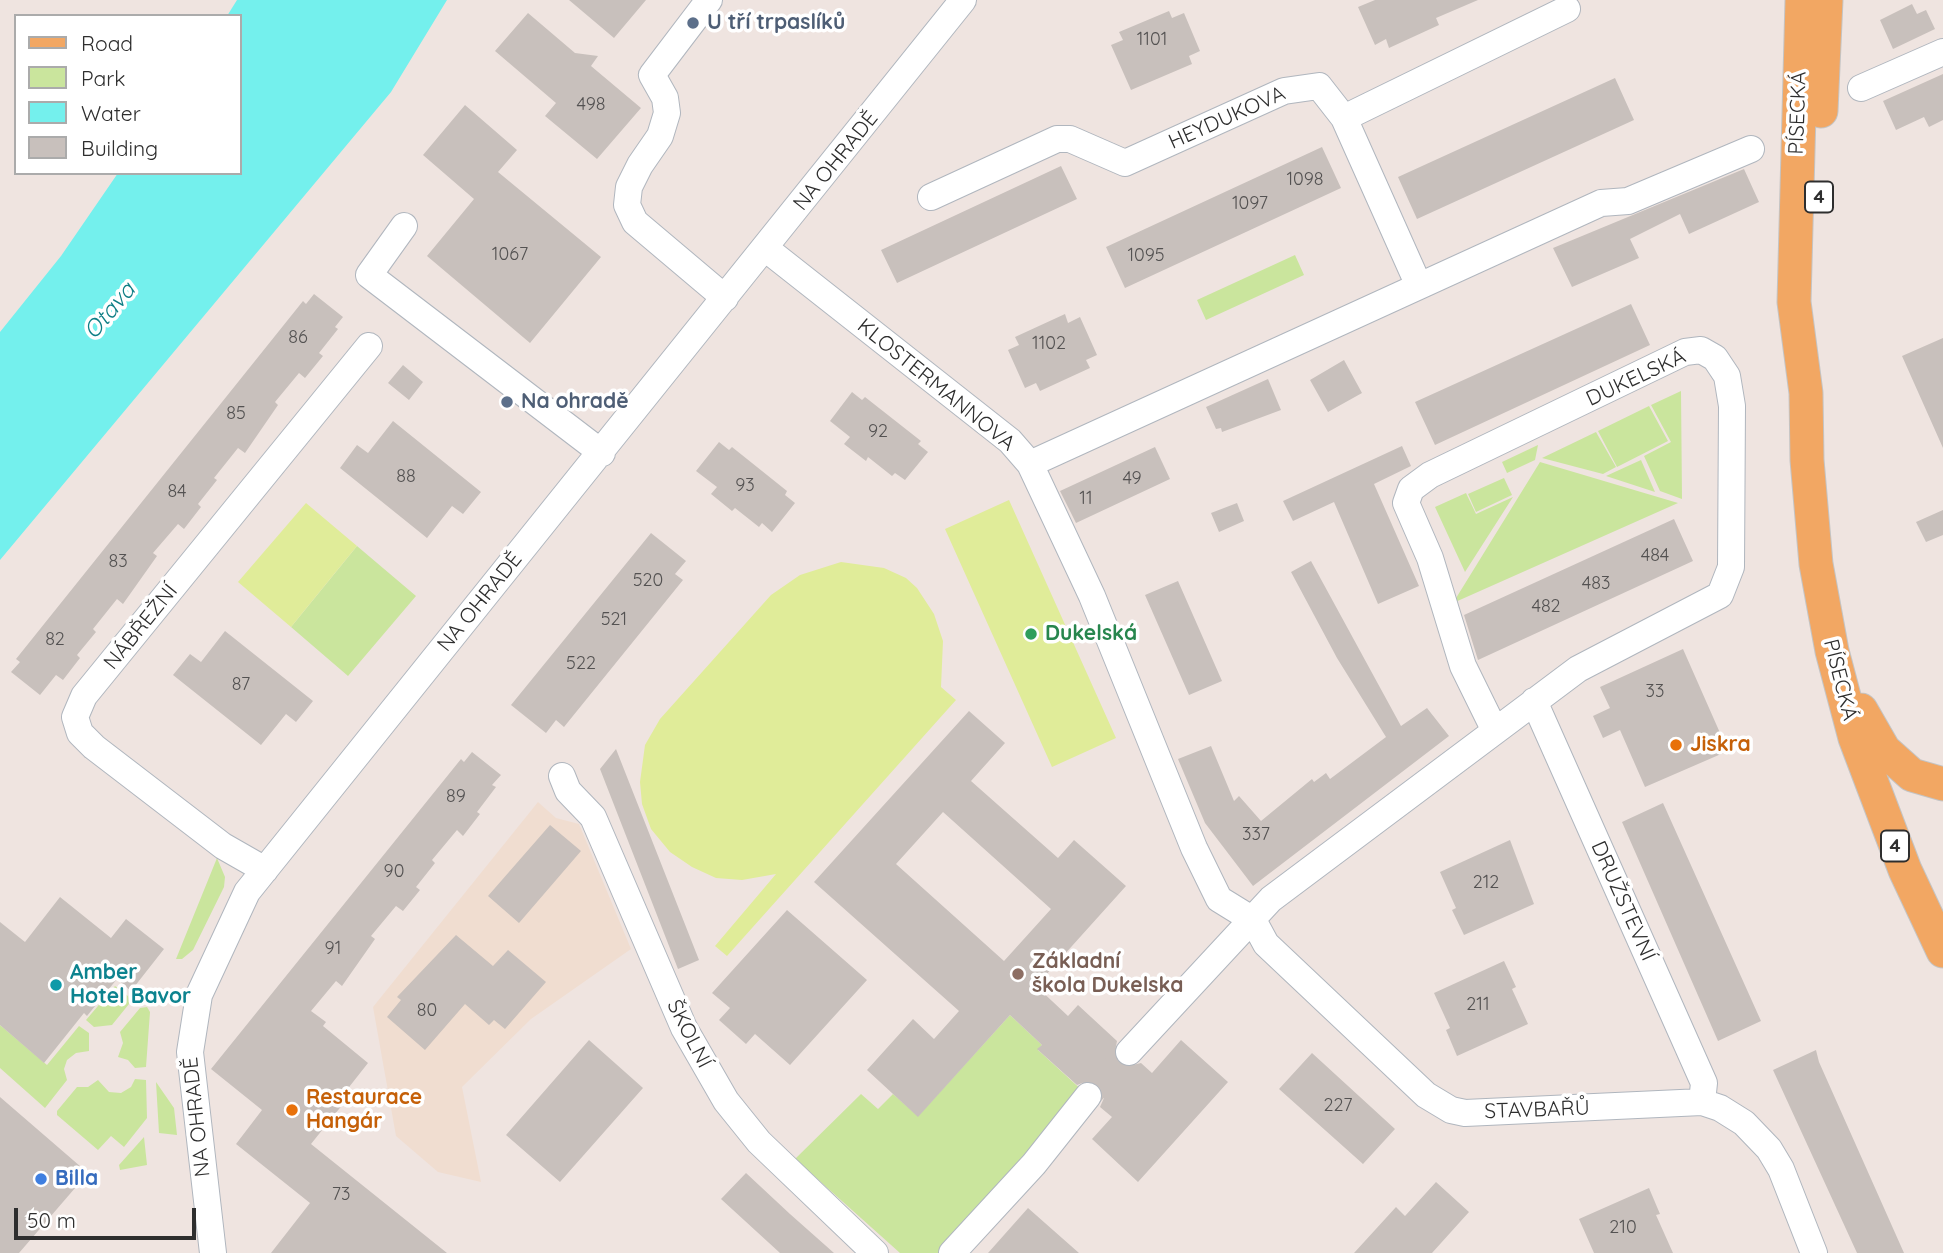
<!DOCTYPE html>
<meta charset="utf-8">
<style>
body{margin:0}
#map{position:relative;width:1943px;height:1253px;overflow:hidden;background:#efe4e0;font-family:Quicksand,sans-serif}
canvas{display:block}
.legend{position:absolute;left:14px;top:14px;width:228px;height:161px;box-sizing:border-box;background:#fff;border:2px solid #ababab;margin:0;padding:9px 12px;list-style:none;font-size:21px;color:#2e2e2e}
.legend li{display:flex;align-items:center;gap:14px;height:35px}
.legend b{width:35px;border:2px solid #ababab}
.scale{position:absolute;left:14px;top:1208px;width:182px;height:32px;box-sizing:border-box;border:4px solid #2e2e2e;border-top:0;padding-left:9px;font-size:21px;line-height:24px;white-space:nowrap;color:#2e2e2e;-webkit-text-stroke:5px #fff;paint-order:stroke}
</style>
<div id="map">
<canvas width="1943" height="1253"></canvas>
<ul class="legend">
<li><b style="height:9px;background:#f2a763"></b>Road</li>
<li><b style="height:19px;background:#cae59d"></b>Park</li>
<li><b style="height:19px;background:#74f0ed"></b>Water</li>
<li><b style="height:19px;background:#c8c0bc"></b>Building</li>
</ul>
<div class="scale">50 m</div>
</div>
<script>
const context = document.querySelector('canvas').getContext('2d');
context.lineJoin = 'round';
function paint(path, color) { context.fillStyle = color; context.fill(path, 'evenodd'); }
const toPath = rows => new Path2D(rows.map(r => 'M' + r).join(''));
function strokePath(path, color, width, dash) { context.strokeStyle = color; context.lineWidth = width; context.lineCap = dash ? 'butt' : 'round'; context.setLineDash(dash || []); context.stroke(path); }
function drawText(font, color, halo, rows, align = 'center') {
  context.font = font + ' Quicksand,sans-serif'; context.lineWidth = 7; context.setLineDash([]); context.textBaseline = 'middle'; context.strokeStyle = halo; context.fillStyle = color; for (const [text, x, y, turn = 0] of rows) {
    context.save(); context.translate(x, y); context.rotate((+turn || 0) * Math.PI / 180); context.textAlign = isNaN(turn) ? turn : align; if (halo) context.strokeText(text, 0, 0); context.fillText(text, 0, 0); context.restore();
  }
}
const education = toPath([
 [538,802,556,818,579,824,631,949,531,1019,462,1087,481,1182,438,1172,396,1136,373,1007]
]);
const green = toPath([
 [1295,255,1304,275,1206,320,1197,300],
 [1681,391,1682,499,1660,491,1644,456,1671,442,1651,405],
 [1649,406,1668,441,1617,467,1598,431],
 [1596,432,1616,467,1603,474,1542,458],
 [1538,445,1535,460,1507,473,1502,462],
 [1641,460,1655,492,1606,476],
 [1540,462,1678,503,1453,603],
 [1504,478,1512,495,1476,512,1468,494],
 [1466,493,1476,514,1513,497,1465,572,1435,507],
 [357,546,416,596,348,676,291,627],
 [217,858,225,877,224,887,193,950,182,959,176,959],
 [115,986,128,996,129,1004,112,1025,94,1027,86,1020],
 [147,1007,150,1012,146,1067,135,1068,128,1060,118,1057,123,1043,120,1032,140,1008],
 [1010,1015,1042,1045,1038,1050,1085,1093,942,1253,900,1253,795,1159,861,1094,878,1109,893,1094,918,1116],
 [0,1025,47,1065,79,1026,89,1033,89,1051,76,1053,67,1060,64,1069,67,1080,45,1108,0,1068],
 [135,1079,146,1080,147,1118,124,1147,111,1136,98,1150,57,1115,57,1111,77,1087,88,1087,98,1080,109,1092,121,1093,131,1087],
 [156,1082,174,1108,177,1135,159,1133],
 [144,1137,147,1165,120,1170,119,1165]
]);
const pitch = toPath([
 [1009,500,1116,738,1052,767,945,529],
 [306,503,357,546,291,627,238,582],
 [841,562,884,568,906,578,917,588,934,614,943,641,941,687,956,700,727,956,715,946,776,874,742,880,716,878,692,867,670,852,651,829,642,804,640,782,645,745,660,719,771,595,800,575]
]);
const water = toPath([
 [237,0,447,0,391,92,0,560,0,332,61,256,118,173,240,173,240,16,227,16]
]);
const building = toPath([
 [569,0,646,0,614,38],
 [1375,0,1478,0,1436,18,1439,25,1389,48,1386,39,1375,45,1358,7],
 [1912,4,1917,14,1926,10,1935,29,1893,49,1880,20],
 [1169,11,1172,18,1184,13,1200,51,1189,56,1192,64,1131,90,1111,45,1123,40,1119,32],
 [528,13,575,53,598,56,591,66,641,108,597,159,545,116,556,103,495,51],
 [1943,74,1943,120,1929,127,1924,117,1896,130,1883,101],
 [1615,78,1634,120,1417,219,1398,177],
 [465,105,517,150,498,172,601,257,530,343,427,256,474,199,423,155],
 [1322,147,1341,188,1125,288,1106,247],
 [1061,166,1077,199,897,283,881,250],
 [1744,169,1759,202,1689,234,1680,214,1630,239,1639,258,1572,287,1553,248],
 [314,294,343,317,335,327,338,329,319,353,323,356,305,378,299,373,275,402,278,405,245,453,238,448,214,478,217,480,198,504,201,507,184,529,178,524,153,553,157,556,123,604,117,599,93,629,96,632,77,655,80,658,63,680,56,675,40,695,11,672,20,662,16,659,303,301,306,304],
 [1631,304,1650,345,1435,445,1415,402],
 [1065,314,1068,323,1080,317,1097,355,1086,360,1090,368,1040,391,1036,383,1025,388,1008,350,1019,345,1015,337],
 [1943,338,1943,448,1902,356],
 [1344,360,1362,393,1328,412,1310,380],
 [403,365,423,382,409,400,388,383],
 [1268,379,1281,410,1222,432,1221,428,1216,429,1206,407],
 [852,392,862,400,865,397,921,441,918,444,928,452,905,480,895,473,892,476,868,457,866,461,844,444,850,437,830,421],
 [393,421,481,492,463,514,452,506,427,538,340,468,357,445,368,453],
 [719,442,729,450,732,447,787,491,785,495,795,503,772,532,762,523,759,527,735,508,732,511,711,494,717,487,696,471],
 [1402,446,1411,466,1374,484,1419,586,1378,604,1334,502,1293,521,1283,501],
 [1155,447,1170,479,1076,523,1060,491],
 [1237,503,1244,521,1219,532,1211,513],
 [1943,510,1943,535,1926,542,1916,522],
 [1674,519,1693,561,1478,660,1464,615],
 [651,533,686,561,675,574,683,580,564,727,556,720,546,733,511,705],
 [1311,561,1401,726,1427,708,1449,736,1253,886,1205,823,1178,759,1211,746,1234,801,1239,796,1261,821,1312,779,1314,782,1326,773,1330,779,1386,737,1337,658,1291,572],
 [1178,581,1222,681,1189,695,1145,595],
 [225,631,313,701,296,722,286,714,261,745,173,675,190,654,201,662],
 [1683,649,1728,751,1645,787,1620,730,1603,738,1593,716,1610,708,1600,687],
 [969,711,1005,743,971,781,1058,858,1074,840,1126,886,1036,986,1068,1016,1078,1005,1117,1041,1114,1056,1125,1067,1141,1063,1152,1073,1181,1040,1228,1082,1138,1182,1092,1139,1112,1117,1100,1107,1104,1098,1098,1084,1090,1080,1077,1085,1037,1049,1042,1045,1010,1015,918,1117,867,1070,913,1019,934,1039,959,1011,814,882],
 [943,812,1051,909,1004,961,896,864],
 [616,749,699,960,678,969,600,769],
 [472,752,501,775,492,785,496,787,477,812,480,814,463,836,457,830,432,860,435,863,416,887,420,890,403,911,396,906,371,936,375,939,342,986,336,981,311,1011,326,1022,323,1026,368,1063,342,1096,347,1099,311,1144,447,1253,271,1253,310,1203,236,1144,262,1110,211,1069,461,759,464,762],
 [1663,803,1761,1021,1718,1041,1622,822],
 [550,825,581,851,519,923,488,896],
 [1510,840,1534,904,1464,935,1452,910,1456,908,1440,872],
 [60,897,111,938,126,919,164,949,131,991,117,979,87,1016,84,1013,44,1063,0,1025,0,922,25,942],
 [787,910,867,980,790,1065,755,1034,746,1044,719,1020,730,1008,712,993],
 [456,935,493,966,508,950,546,982,505,1029,494,1020,489,1025,465,1004,425,1050,387,1017,401,1000,397,997],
 [1504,961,1516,987,1512,989,1528,1024,1457,1056,1446,1030,1450,1028,1434,993],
 [589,1040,643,1088,560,1182,506,1135],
 [1816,1050,1819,1062,1904,1253,1857,1253,1773,1070],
 [1312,1053,1395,1129,1363,1164,1279,1089],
 [0,1097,88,1173,19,1253,0,1253],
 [746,1173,790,1214,834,1253,780,1253,721,1199],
 [1436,1182,1469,1212,1432,1253,1354,1253,1396,1207,1405,1216],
 [1649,1188,1660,1214,1656,1215,1673,1253,1594,1253,1579,1219],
 [1028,1208,1079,1253,988,1253]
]);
const minorTunnel = toPath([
 [1088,1096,1129,1052]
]);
const minor = toPath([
 [709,0,652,75,665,98,667,113,660,136,640,165,629,187,627,205,635,222,725,298],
 [1861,88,1943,52],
 [1344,118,1567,9],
 [931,197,1057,139,1070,139,1125,163,1284,91,1319,86,1344,118,1419,286],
 [404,226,369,275,602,453],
 [765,248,1010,441,1030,464,1092,596,1194,848,1219,899,1253,920],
 [1030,464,1601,203,1628,201,1751,149],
 [1534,701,1704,1083,1702,1102],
 [562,776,568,791,593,817,684,1028,726,1101,759,1142,875,1253],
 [265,870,223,846,94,747,80,733,75,717,84,696,369,346],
 [1253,920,1266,944,1426,1095,1451,1110,1465,1113,1702,1102,1720,1108,1744,1123,1769,1149,1781,1169,1814,1253],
 [1129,1052,1271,899,1578,669,1720,595,1731,567,1732,406,1727,376,1715,358,1701,350,1685,352,1430,475,1411,489,1406,503,1430,558,1463,666,1494,729],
 [213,1253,190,1052,199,995,247,892,963,0],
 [952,1253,1034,1164,1088,1096]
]);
const major = toPath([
 [1802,0,1794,302,1806,393,1807,460,1816,564,1832,651,1855,738,1905,870,1943,951],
 [1821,111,1826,0],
 [1861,710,1884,750,1912,775,1943,784]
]);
const markers = [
 [693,23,7,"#5c6f8a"],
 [507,402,7,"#5c6f8a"],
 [1031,634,7,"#2e9e5b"],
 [1676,745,7,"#e8710a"],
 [1018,974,7,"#8d6e63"],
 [56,985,7,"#0f9aa8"],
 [292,1110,7,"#e8710a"],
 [41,1179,7,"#3f7fe0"]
];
const numberNames = [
 ["1101",1152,40],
 ["498",591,105],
 ["1098",1305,180],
 ["1097",1250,204],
 ["1067",510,255],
 ["1095",1146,256],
 ["86",298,338],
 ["1102",1049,344],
 ["85",236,414],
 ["92",878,432],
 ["88",406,477],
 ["49",1132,479],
 ["93",745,486],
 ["84",177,492],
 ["11",1086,499],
 ["484",1655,556],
 ["83",118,562],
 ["520",648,581],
 ["483",1596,584],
 ["482",1546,607],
 ["521",614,620],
 ["82",55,640],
 ["522",581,664],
 ["87",241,685],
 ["33",1655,692],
 ["89",456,797],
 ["337",1256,835],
 ["90",394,872],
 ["212",1486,883],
 ["91",333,949],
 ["211",1478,1005],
 ["80",427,1011],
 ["227",1338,1106],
 ["73",341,1195],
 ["210",1623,1228]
];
const shields = [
 [1819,197,28],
 [1895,846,28]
];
const shieldNames = [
 ["4",1819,197],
 ["4",1895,846]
];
const serviceNames = [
 ["U tří trpaslíků",707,23],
 ["Na ohradě",521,402]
];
const streetNames = [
 ["PÍSECKÁ",1798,113,-88],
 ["HEYDUKOVA",1227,118,-24],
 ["NA OHRADĚ",836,161,-51],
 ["DUKELSKÁ",1636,378,-25],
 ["KLOSTERMANNOVA",936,385,39],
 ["NA OHRADĚ",480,602,-51],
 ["NÁBŘEŽNÍ",141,627,-51],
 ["PÍSECKÁ",1840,680,76],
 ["DRUŽSTEVNÍ",1623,901,66],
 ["ŠKOLNÍ",689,1034,63],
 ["STAVBAŘŮ",1537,1110,-2],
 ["NA OHRADĚ",197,1117,-96]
];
const leisureNames = [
 ["Dukelská",1045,634]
];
const foodNames = [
 ["Jiskra",1690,745],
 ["Restaurace",306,1098],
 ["Hangár",306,1122]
];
const educationNames = [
 ["Základní",1032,962],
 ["škola Dukelska",1032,986]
];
const cultureNames = [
 ["Amber",70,973],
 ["Hotel Bavor",70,997]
];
const shopNames = [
 ["Billa",55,1179]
];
const waterNames = [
 ["Otava",110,311,-50]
];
paint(education, '#f0ddd0');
paint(green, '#cae59d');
paint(pitch, '#e0ec99');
paint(water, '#74f0ed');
paint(building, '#c8c0bc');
strokePath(minorTunnel, '#c8c0bc', 26, [26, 13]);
strokePath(minor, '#b0b6be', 28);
strokePath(major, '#c4c4c4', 35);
strokePath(minor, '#fff', 26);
strokePath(major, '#f2a763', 33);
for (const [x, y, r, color] of markers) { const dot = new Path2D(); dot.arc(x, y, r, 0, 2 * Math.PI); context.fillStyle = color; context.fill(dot); strokePath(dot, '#fff', 2.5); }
drawText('18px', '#545252', null, numberNames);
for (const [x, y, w] of shields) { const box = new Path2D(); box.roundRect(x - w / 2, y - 15.5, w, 31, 5); context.fillStyle = '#fff'; context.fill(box); strokePath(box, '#2e2e2e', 2); }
drawText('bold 19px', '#2e2e2e', null, shieldNames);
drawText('bold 21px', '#4e5e75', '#fff', serviceNames, 'left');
drawText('21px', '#2e2e2e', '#fff', streetNames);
drawText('bold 21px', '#27864d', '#fff', leisureNames, 'left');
drawText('bold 21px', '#c56008', '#fff', foodNames, 'left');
drawText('bold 21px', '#785e54', '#fff', educationNames, 'left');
drawText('bold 21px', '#0d838f', '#fff', cultureNames, 'left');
drawText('bold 21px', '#366cbe', '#fff', shopNames, 'left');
drawText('italic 23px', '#0e7e85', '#fff', waterNames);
</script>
